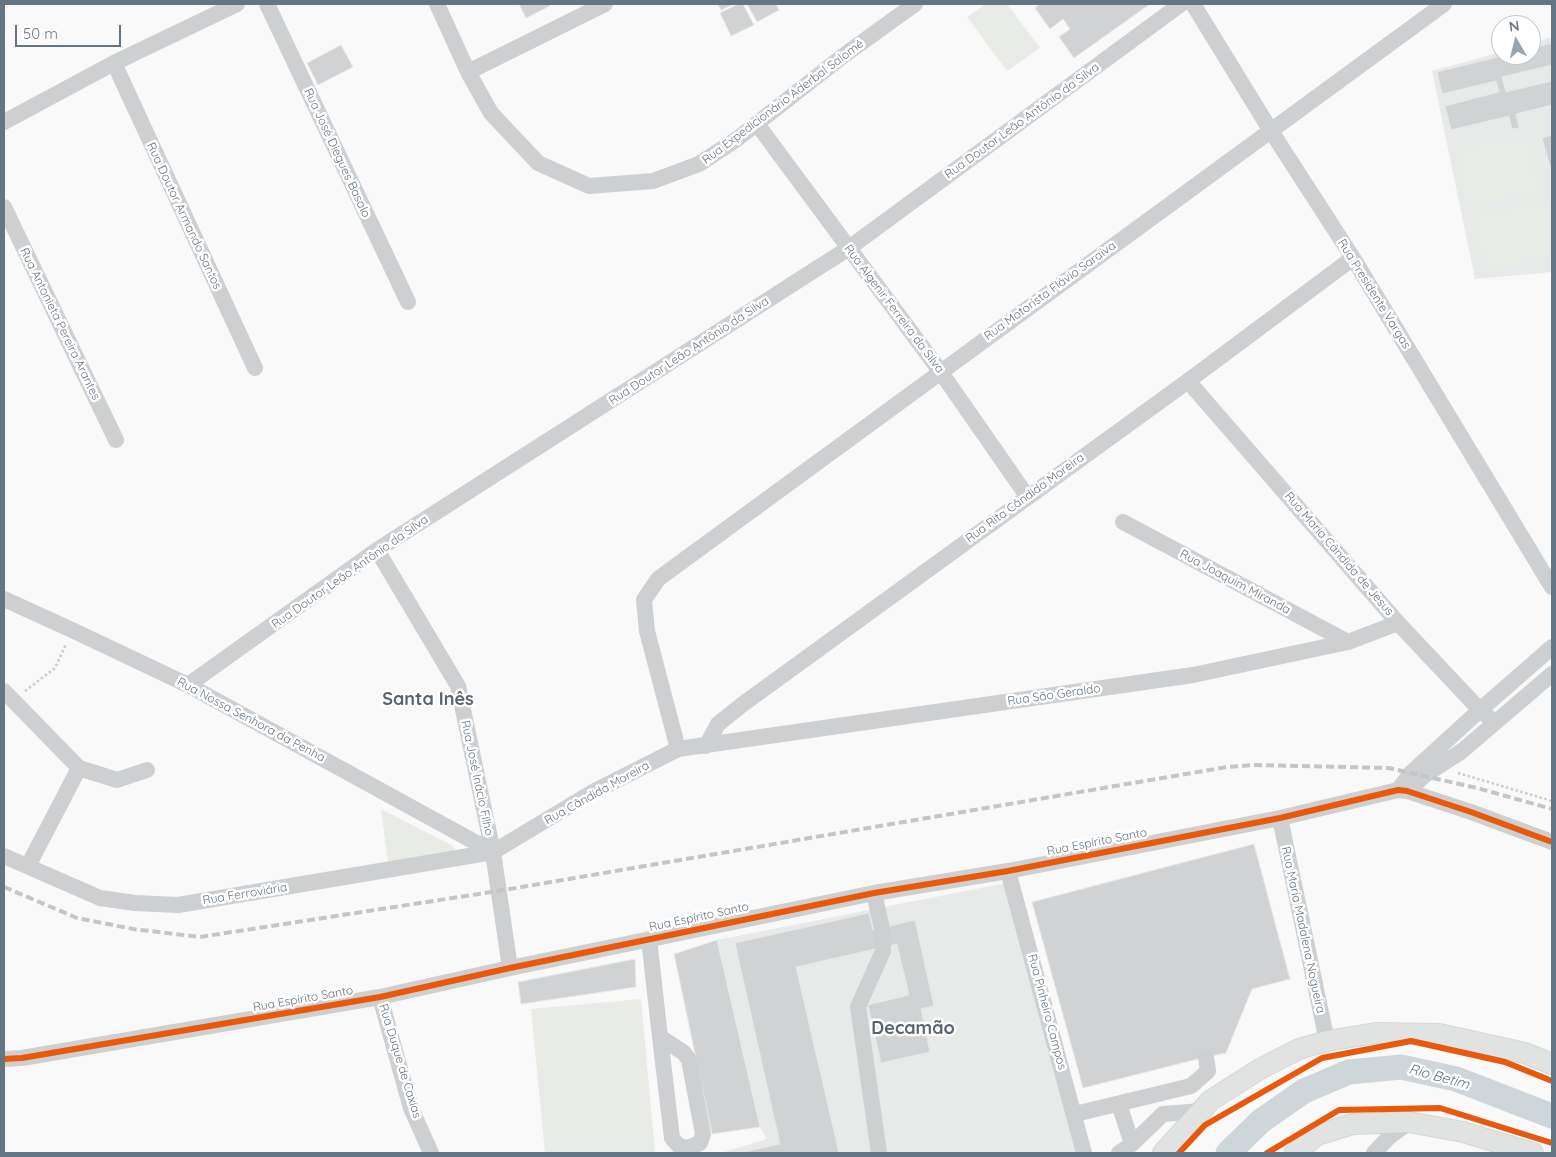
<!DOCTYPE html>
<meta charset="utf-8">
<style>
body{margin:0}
#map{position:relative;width:1556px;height:1157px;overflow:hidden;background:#f9f9f9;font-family:Quicksand,sans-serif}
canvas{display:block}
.frame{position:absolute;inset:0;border:5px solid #657683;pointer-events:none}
.north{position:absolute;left:1491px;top:15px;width:50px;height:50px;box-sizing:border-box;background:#fff;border:1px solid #c1c8cd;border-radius:50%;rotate:352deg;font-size:14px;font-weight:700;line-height:20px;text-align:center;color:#657683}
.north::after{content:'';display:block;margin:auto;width:18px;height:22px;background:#99a4ac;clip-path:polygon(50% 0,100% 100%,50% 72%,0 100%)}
.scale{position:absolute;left:15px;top:25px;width:106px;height:22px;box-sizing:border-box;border:2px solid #657683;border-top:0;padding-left:6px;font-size:15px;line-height:18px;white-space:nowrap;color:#657683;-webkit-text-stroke:4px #fff;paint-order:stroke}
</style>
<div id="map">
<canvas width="1556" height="1157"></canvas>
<div class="frame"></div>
<div class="north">N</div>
<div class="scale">50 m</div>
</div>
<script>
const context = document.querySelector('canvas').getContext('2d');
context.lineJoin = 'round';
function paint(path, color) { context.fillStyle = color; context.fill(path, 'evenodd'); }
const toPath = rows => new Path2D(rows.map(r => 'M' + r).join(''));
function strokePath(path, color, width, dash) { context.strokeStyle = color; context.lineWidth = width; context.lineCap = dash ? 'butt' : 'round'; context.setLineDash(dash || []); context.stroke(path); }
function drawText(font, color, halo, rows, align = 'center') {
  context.font = font + ' Quicksand,sans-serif'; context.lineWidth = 5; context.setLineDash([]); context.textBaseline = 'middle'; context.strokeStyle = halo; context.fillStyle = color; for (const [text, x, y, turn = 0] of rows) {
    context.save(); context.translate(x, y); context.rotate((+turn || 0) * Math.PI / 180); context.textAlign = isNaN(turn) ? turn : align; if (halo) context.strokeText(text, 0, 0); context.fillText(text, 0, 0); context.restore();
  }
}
const built = toPath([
 [1552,37,1552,272,1475,279,1432,71,1501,52,1501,55,1531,55,1531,43],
 [1006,883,1076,1153,721,1153,767,1139,760,1127,717,940]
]);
const green = toPath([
 [986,4,1007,4,1040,48,1007,71,967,17],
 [1530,137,1538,194,1465,205,1456,148],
 [1548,199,1552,217,1552,254,1487,271,1473,218],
 [381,809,453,846,455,851,388,863],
 [641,999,655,1153,545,1153,531,1009]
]);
const river = toPath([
 [1228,1153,1261,1121,1304,1091,1349,1072,1401,1067,1456,1079,1552,1116]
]);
const building = toPath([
 [519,4,549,4,550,6,526,18,519,4],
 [718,4,734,4,721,10,718,4],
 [738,4,743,4,754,25,731,36,720,13,738,4],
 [747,4,776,4,779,10,757,22,747,4],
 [1040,4,1150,4,1074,58,1059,37,1070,29,1063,19,1050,29,1035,8,1040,4],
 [1552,43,1552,65,1502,77,1506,92,1552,81,1552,105,1516,114,1519,128,1512,129,1509,116,1451,130,1445,106,1499,92,1496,81,1442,94,1437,72,1506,55,1531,55,1531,49,1552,43],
 [341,45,353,67,318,85,307,63,341,45],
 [1552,135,1552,166,1550,167,1542,138,1552,135],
 [1254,844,1290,979,1252,989,1226,1053,1206,1057,1083,1088,1032,902,1254,844],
 [869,913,873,930,915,920,934,1006,921,1009,930,1052,881,1063,868,1005,909,995,897,944,796,967,839,1153,738,1153,780,1144,735,943,869,913],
 [717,940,760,1127,712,1134,674,954,717,940],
 [635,959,636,987,521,1004,518,982,635,959]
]);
const path = toPath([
 [25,691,55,668,66,644],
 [1458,773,1552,801]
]);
const minor = toPath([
 [267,4,408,302],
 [437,4,468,72,491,113,538,163,589,186,653,181,699,164,737,139,843,56,915,4],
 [1193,4,1271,131,1353,258,1552,587],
 [114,63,255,368],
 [468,72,605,4],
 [4,122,114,63,237,4],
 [757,124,940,371,1027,496],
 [4,207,116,440],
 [1188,381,1398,623,1480,710,1495,723],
 [1123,522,1348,642],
 [377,550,458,686,493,852,510,968],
 [4,599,72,630,188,685,493,852],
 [188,685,377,550,849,248,1181,4],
 [4,691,79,768,28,866],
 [706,746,718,724,743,704,1188,381,1353,258],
 [678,749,647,631,644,600,658,579,1444,4],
 [79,768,117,780,147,770],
 [1398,790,1411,773,1480,710,1552,647],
 [1409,790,1425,775,1462,751,1552,674],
 [1280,818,1327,1041],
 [4,856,100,898,135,903,178,905,493,852,591,793,678,749,1193,675,1348,642,1398,623],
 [1008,871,1084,1153],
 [874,893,883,933,883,951,858,1007,879,1153],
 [649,939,660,1037,672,1138,679,1146,688,1148,700,1143,703,1134,689,1060,684,1053,660,1037],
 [380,997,411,1108,431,1153],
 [4,1059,22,1058,380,997,510,968,874,893,1008,871,1280,818,1398,790,1407,791,1471,812,1552,842],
 [1119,1104,1132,1144],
 [1075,1114,1191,1086,1208,1071,1206,1057],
 [1119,1153,1132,1144,1163,1114,1201,1111],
 [1374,1153,1388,1138,1409,1122]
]);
const major = toPath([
 [1163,1153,1211,1100,1260,1069,1299,1049,1327,1041,1376,1033,1439,1034,1525,1053,1552,1064],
 [1295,1153,1317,1135,1353,1124,1409,1122,1463,1132,1533,1153]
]);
const rail = toPath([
 [4,887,77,918,133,929,200,937,498,891,1227,767,1254,765,1389,768,1477,788,1552,809]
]);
const cycleway = toPath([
 [4,1059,22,1058,380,997,510,968,874,893,1008,871,1280,818,1398,790,1407,791,1471,812,1552,842],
 [1179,1153,1205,1125,1322,1058,1411,1041,1505,1062,1552,1081],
 [1267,1153,1339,1110,1440,1108,1552,1143]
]);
const streetNames = [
 ["Rua Expedicionário Aderbal Salomé",783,102,-37],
 ["Rua Doutor Leão Antônio da Silva",1022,121,-36],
 ["Rua José Diegues Basalo",337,153,65],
 ["Rua Doutor Armando Santos",184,216,65],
 ["Rua Motorista Flávio Saraiva",1050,291,-36],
 ["Rua Presidente Vargas",1374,294,58],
 ["Rua Algenir Ferreira da Silva",894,309,53],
 ["Rua Antonieta Pereira Arantes",60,324,64],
 ["Rua Doutor Leão Antônio da Silva",689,351,-33],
 ["Rua Rita Cândida Moreira",1025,498,-36],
 ["Rua Maria Cândida de Jesus",1339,554,49],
 ["Rua Doutor Leão Antônio da Silva",350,572,-35],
 ["Rua Joaquim Miranda",1235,582,28],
 ["Rua São Geraldo",1054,695,-8],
 ["Rua Nossa Senhora da Penha",251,720,28],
 ["Rua José Inácio Filho",477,778,78],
 ["Rua Cândida Moreira",597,793,-29],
 ["Rua Espírito Santo",1097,842,-11],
 ["Rua Ferroviária",245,894,-9],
 ["Rua Espírito Santo",699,917,-12],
 ["Rua Maria Madalena Nogueira",1303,930,78],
 ["Rua Espírito Santo",303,999,-10],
 ["Rua Pinheiro Campos",1047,1012,75],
 ["Rua Duque de Caxias",400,1061,73]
];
const waterNames = [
 ["Rio Betim",1439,1077,15]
];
const districtNames = [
 ["Santa Inês",428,700],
 ["Decamão",913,1029]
];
paint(built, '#e8e9e9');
paint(green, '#e8ebe6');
strokePath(river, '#ced6d9', 25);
paint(building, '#d0d2d3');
strokePath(building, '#e8e8e8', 1);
strokePath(major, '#d5d6d7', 22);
strokePath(path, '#cbcccd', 2.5, [2.5, 2.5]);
strokePath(minor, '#cecfd0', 16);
strokePath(major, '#e1e2e2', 20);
strokePath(rail, '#c3c5c6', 4, [8, 4]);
strokePath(cycleway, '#e8590c', 6);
drawText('12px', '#657683', '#fff', streetNames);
drawText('italic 14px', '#60757c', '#fff', waterNames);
drawText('bold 18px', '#57646e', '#fff', districtNames);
</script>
